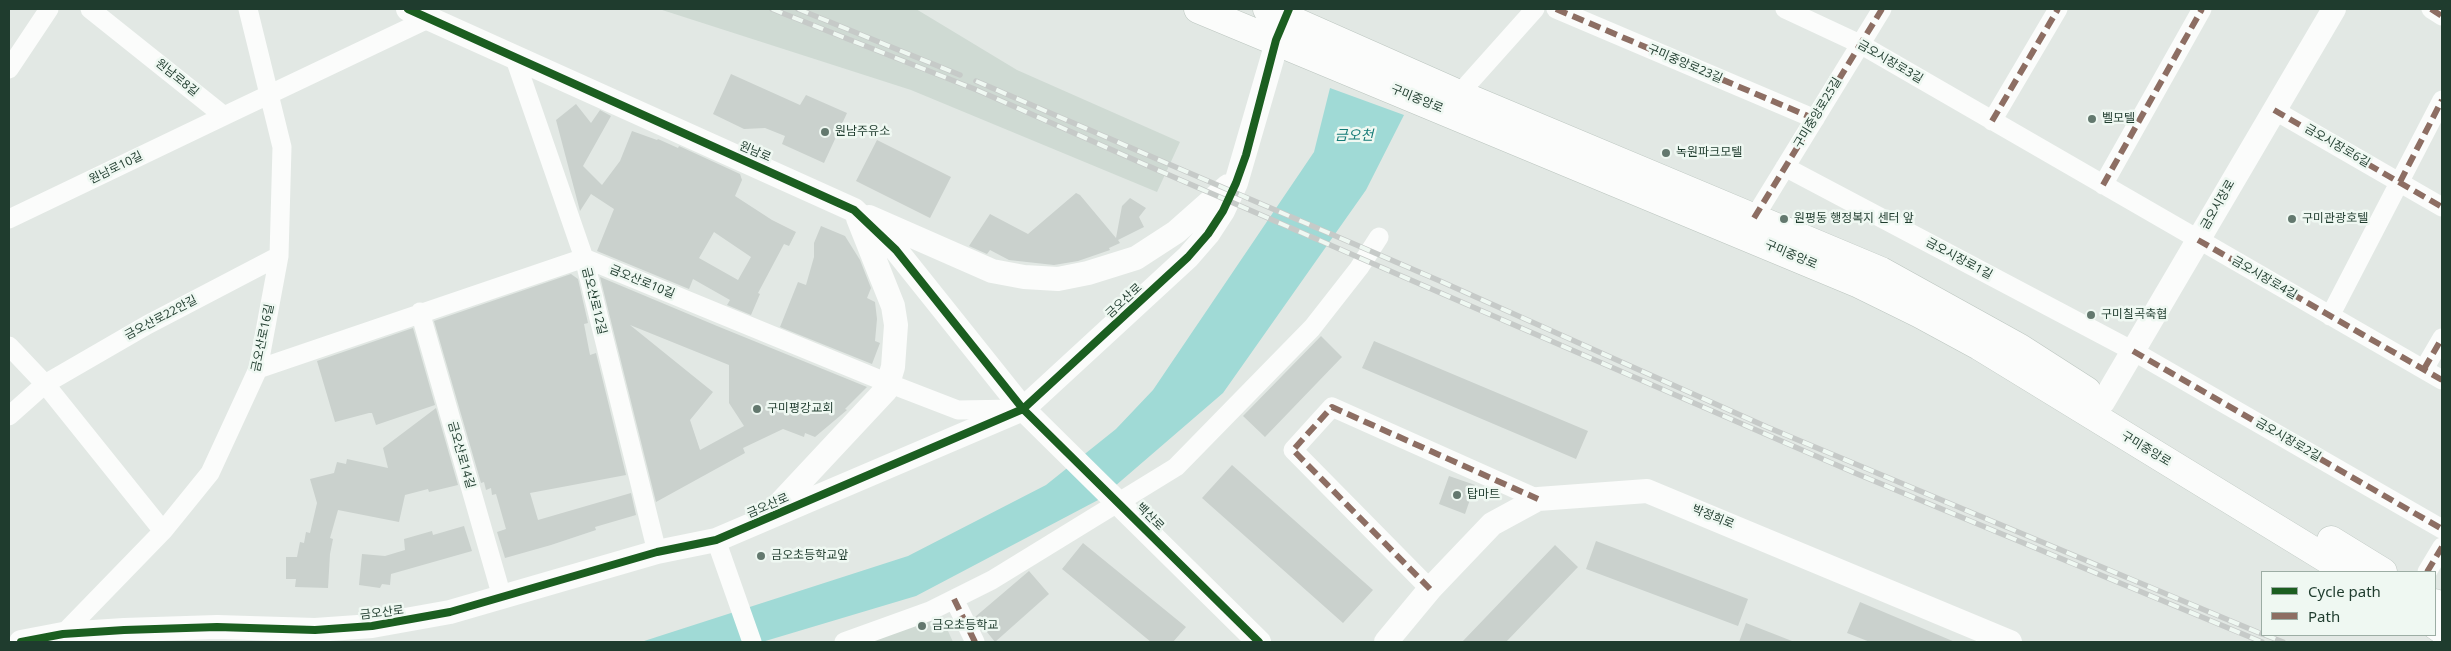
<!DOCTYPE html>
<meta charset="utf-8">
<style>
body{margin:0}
#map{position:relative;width:2451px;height:651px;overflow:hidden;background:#e2e8e4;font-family:"Noto Sans",sans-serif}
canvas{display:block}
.frame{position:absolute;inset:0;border:10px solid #1f3c2e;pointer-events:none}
.legend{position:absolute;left:2261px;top:571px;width:175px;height:65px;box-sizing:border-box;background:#eff8f2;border:1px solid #9cada4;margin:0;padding:6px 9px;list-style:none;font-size:15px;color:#1f3c2e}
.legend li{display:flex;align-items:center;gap:10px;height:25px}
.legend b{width:25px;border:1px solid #9cada4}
</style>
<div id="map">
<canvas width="2451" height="651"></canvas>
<div class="frame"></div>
<ul class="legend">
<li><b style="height:6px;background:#1b5e20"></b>Cycle path</li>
<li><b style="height:6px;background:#8d6e63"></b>Path</li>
</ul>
</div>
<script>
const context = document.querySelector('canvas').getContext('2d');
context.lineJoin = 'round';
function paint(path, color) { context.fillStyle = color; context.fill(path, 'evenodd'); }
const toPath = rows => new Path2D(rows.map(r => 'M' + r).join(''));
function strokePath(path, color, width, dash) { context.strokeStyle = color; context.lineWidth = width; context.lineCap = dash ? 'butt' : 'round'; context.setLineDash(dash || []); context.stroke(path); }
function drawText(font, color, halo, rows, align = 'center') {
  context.font = font + ' "Noto Sans","Noto Sans KR",sans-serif'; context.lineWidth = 5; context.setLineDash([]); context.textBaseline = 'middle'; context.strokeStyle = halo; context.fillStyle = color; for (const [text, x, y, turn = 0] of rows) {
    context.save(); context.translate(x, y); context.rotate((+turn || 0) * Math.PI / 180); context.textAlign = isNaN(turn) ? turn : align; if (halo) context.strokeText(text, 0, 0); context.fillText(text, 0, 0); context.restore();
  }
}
const built = toPath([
 [659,9,916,9,1017,70,1180,142,1157,192,911,90],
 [939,611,953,642,857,642]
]);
const water = toPath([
 [1330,88,1404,115,1366,190,1223,393,1100,499,916,596,762,642,641,642,908,556,1046,485,1116,429,1153,390,1314,152]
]);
const building = toPath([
 [731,74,800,105,806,95,847,113,824,163,782,144,785,136,765,128,744,129,713,114],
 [576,104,591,123,600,110,611,116,583,166,602,185,620,161,632,131,657,140,658,139,678,148,679,146,740,174,742,180,735,196,772,220,796,232,789,246,784,244,758,293,760,294,751,315,727,305,730,300,693,279,689,289,597,251,614,209,591,194,580,211,556,120],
 [714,232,751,257,738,280,699,258],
 [877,140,951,177,930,218,856,181],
 [1076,193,1080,195,1116,238,1122,206,1130,198,1146,208,1139,217,1144,227,1118,240,1120,243,1109,248,1110,250,1078,261,1054,265,1009,260,990,250,987,254,969,246,990,214,1028,234],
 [821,226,845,236,860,260,871,288,867,298,875,302,877,319,875,341,880,343,872,364,780,327,798,282,806,285,814,257,814,243],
 [571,274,578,279,588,323,584,324,590,355,596,353,626,475,530,493,538,520,631,493,636,515,595,527,596,530,551,545,505,558,497,532,506,529,496,494,492,495,491,488,486,490,484,482,481,483,434,321],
 [600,277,717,326,867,387,845,409,847,410,815,437,805,433,804,437,783,429,743,448,745,453,656,502],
 [630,325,729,365,729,403,744,426,700,450,690,420,713,392],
 [413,328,435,405,376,425,372,413,369,413,335,422,317,361],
 [1321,336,1342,357,1265,437,1243,416],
 [1374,341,1588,431,1576,459,1362,368],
 [436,408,458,485,429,492,428,489,405,495,399,522,338,510,330,538,333,539,330,554,328,588,295,587,296,579,286,579,286,557,297,557,300,542,304,543,306,532,310,533,317,503,310,479,334,473,337,462,346,464,347,459,388,468,383,448],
 [1232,465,1373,590,1343,623,1202,498],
 [1449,476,1475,485,1465,514,1439,504],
 [464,526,472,551,391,574,390,585,382,584,380,588,359,585,362,554,385,556,405,550,404,539,432,531,433,535],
 [1596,541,1748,599,1738,626,1586,569],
 [1083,543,1186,627,1173,642,1151,642,1062,569],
 [1555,545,1578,567,1506,642,1462,642],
 [1029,571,1049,594,995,642,975,617],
 [1860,602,1955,642,1870,642,1847,633],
 [1746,623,1792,641,1792,642,1739,642]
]);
const minor = toPath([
 [90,9,224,116,430,18],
 [1556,9,1815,119],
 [1785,9,1860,44,2442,380],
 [2431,9,2442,16],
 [514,56,584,258,657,552],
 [9,69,49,9],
 [1459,94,1535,9],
 [2274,110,2442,207],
 [1992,121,2058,9],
 [1785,167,2133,351,2442,529],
 [2103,185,2202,9],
 [1754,218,1882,9],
 [9,219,224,116],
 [420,312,502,597],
 [2330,316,2442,100],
 [9,346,45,384,163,531],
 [258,369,584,258,888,383,958,410,1016,409],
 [2424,369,2442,338],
 [9,416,45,384,147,325,279,256],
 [716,540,752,642],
 [2427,572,2442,547],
 [1430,589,1293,450,1332,407,1538,499],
 [954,599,975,642],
 [63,634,163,531,210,473,258,369,279,256,282,147,248,9],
 [844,642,930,611,992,580,1176,467,1312,328,1359,268,1379,237]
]);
const tertiary = toPath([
 [408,9,854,210,896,250,1023,409,1259,642],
 [869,217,992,271,1024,277,1058,279,1088,273,1136,258,1176,232,1228,186],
 [2103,402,2334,9],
 [771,513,886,390,893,367,896,325,893,306,858,218],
 [21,642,63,634,124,630,217,627,315,630,372,626,450,612,657,552,716,540,1023,409,1188,257,1208,234,1223,211,1236,183,1282,25],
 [1386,642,1430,589,1492,524,1538,499,1647,491,2010,642]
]);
const secondary = toPath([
 [1198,9,1857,283,1920,314,1979,346,2348,572],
 [1267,9,1459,94,1881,271,2020,348,2087,391],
 [2331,540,2383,572],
 [2435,603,2442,608],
 [2435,625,2442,630]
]);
const rail = toPath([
 [772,9,977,90,1146,165,1855,473,2262,642],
 [798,9,960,75],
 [976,81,1440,281,1767,427,2262,634],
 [2265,635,2283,642]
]);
const quiet = toPath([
 [1556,9,1815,119],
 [2431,9,2442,16],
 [2274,110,2442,207],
 [1992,121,2058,9],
 [2400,182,2442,100],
 [2103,185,2202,9],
 [1754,218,1882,9],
 [2198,240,2442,380],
 [2133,351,2442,529],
 [2424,369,2442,338],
 [2427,572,2442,547],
 [1430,589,1293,450,1332,407,1538,499],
 [954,599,975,642]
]);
const cycleway = toPath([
 [408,9,854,210,896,250,1023,409,1259,642],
 [21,642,63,634,124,630,217,627,315,630,372,626,450,612,657,552,716,540,1023,409,1188,257,1208,234,1223,211,1236,183,1246,155,1276,40,1289,9]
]);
const markers = [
 [2092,119,5,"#63786e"],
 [825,132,5,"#63786e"],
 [1666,153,5,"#63786e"],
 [1784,219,5,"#63786e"],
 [2292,219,5,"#63786e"],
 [2091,315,5,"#63786e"],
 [757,409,5,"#63786e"],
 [1457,495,5,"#63786e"],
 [761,556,5,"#63786e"],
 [922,626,5,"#63786e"]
];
const streetNames = [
 ["금오시장로3길",1890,62,30],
 ["구미중앙로23길",1685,64,23],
 ["원남로8길",177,78,39],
 ["구미중앙로",1417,99,22],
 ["구미중앙로25길",1818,113,-59],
 ["금오시장로6길",2337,146,30],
 ["원남로",755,152,23],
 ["원남로10길",116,168,-26],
 ["금오시장로",2218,205,-60],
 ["구미중앙로",1791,255,23],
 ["금오시장로1길",1959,259,28],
 ["금오시장로4길",2264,278,30],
 ["금오산로10길",642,282,22],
 ["금오산로12길",594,301,76],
 ["금오산로",1124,301,-43],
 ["금오산로22안길",161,318,-28],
 ["금오산로16길",263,338,-78],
 ["금오시장로2길",2288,440,30],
 ["구미중앙로",2146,449,31],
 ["금오산로14길",461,455,74],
 ["금오산로",768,506,-23],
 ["백산로",1150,517,45],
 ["박정희로",1713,517,22],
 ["금오산로",382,613,-7]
];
const poiNames = [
 ["벨모텔",2102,119],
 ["원남주유소",835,132],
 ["녹원파크모텔",1676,153],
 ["원평동 행정복지 센터 앞",1794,219],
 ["구미관광호텔",2302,219],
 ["구미칠곡축협",2101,315],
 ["구미평강교회",767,409],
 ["탑마트",1467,495],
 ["금오초등학교앞",771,556],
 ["금오초등학교",932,626]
];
const waterNames = [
 ["금오천",1354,136]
];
paint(built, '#cfdad3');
paint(water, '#a0dad6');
paint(building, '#cad1cd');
strokePath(secondary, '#bbc5bf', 29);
strokePath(minor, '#fbfcfb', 19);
strokePath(tertiary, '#fbfcfb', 24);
strokePath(secondary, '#fbfcfb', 28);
strokePath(rail, '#c6cac8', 5.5);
strokePath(rail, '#eff8f2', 4, [11]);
strokePath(quiet, '#8d6e63', 6, [12, 6]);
strokePath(cycleway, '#1b5e20', 8);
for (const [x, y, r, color] of markers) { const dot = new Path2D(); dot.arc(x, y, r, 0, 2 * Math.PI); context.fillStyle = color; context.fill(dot); strokePath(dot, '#eff8f2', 2); }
drawText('12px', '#1f3c2e', '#eff8f2', streetNames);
drawText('12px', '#1f3c2e', '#eff8f2', poiNames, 'left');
drawText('italic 14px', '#167b77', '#eff8f2', waterNames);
</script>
